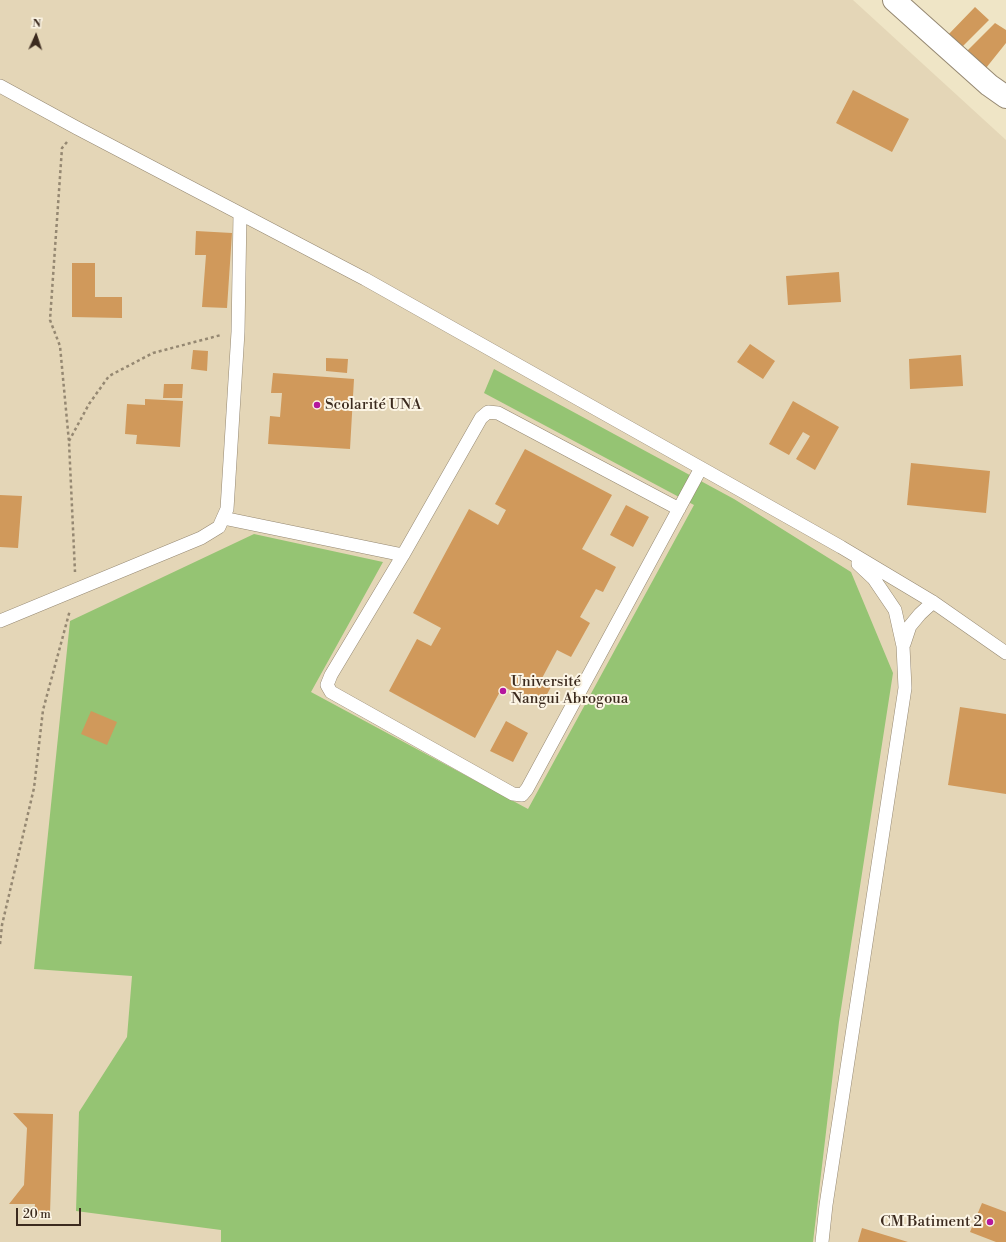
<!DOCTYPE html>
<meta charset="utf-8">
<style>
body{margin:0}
#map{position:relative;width:1006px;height:1242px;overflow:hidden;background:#efe5c6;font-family:"Libre Bodoni",serif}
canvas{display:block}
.north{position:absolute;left:16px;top:16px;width:40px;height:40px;-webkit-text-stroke:3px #fcf5e5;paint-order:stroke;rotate:3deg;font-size:11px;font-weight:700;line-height:16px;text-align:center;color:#3b2a1e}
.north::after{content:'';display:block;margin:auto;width:14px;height:18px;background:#3b2a1e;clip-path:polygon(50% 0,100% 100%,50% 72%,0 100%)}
.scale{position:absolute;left:16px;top:1208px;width:65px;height:18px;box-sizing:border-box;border:2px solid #3b2a1e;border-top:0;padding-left:5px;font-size:12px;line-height:14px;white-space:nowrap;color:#3b2a1e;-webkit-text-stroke:3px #fcf5e5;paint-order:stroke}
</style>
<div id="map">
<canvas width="1006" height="1242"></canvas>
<div class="north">N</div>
<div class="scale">20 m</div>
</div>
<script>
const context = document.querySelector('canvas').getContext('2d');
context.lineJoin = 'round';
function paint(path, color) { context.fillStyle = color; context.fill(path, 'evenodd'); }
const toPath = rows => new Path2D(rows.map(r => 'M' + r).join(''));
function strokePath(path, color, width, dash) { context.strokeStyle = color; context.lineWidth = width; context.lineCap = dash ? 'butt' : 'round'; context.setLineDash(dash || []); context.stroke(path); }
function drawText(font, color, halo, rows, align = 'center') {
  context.font = font + ' "Libre Bodoni",serif'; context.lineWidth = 4; context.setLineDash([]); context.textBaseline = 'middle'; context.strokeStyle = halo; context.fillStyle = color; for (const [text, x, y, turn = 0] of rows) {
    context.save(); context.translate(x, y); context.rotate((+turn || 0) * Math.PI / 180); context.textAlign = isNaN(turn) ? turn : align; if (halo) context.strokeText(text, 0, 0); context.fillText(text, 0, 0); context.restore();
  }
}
const built = toPath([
 [0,0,853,0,1006,140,1006,1242,0,1242]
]);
const green = toPath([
 [494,369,734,499,851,572,893,673,839,1022,813,1242,221,1242,221,1230,76,1211,79,1112,127,1037,132,976,34,969,70,621,254,534,383,562,311,692,528,809,694,505,484,393]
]);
const building = toPath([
 [975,7,989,20,959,50,946,37],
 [995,23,1006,30,1006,43,986,68,967,51],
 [853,90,909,119,892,152,836,123],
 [196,231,232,233,227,308,202,307,206,255,195,255],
 [72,263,95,263,95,297,122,297,122,318,72,317],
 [839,272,841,302,788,305,786,276],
 [750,344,775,361,763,379,737,362],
 [193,350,208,351,207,371,191,369],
 [961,355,963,386,910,389,909,359],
 [326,358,348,359,347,373,326,371],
 [273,373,354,379,350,449,268,444,270,416,280,417,282,393,271,393],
 [164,384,183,384,182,398,163,398],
 [145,399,183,401,180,447,136,444,137,435,125,434,127,404,145,405],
 [793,401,839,427,815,470,796,459,810,436,803,432,789,455,769,444],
 [525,449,612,495,582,549,616,567,603,592,596,589,580,617,590,623,571,657,557,650,540,682,551,687,540,707,503,686,475,738,389,691,417,639,431,646,441,628,413,613,469,509,498,525,506,510,495,504],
 [911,463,990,471,986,513,907,505],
 [0,495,22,496,18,548,0,547],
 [626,505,649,517,633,547,610,535],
 [960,707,1006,714,1006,794,948,785],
 [91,711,117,722,107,745,81,734],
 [506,721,528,733,513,762,490,751],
 [13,1113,53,1114,50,1214,34,1214,35,1204,9,1204,24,1185,27,1128],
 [982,1203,1006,1212,1006,1242,996,1242,970,1232],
 [862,1228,908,1242,858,1242]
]);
const path = toPath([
 [67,142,62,148,50,320,60,346,69,442,75,572],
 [69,441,89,404,109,376,153,353,221,335],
 [0,944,2,925,34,788,43,710,70,610]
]);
const service = toPath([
 [0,86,77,128,365,279,733,486,841,547,933,602,1006,653],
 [679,509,498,413,488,412,481,418,403,555,331,675,327,685,331,692,513,794,522,795,527,789,701,468],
 [223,518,403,555],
 [0,621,201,538,219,527,227,509,238,332,240,214],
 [904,644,910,626,920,614,933,602],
 [822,1242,826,1205,905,688,903,646,895,610,874,579,858,564]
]);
const minor = toPath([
 [894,0,989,85,1006,97]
]);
const markers = [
 [317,405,4,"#b5179e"],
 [503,691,4,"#b5179e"],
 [990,1222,4,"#b5179e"]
];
const poiNames = [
 ["Scolarité UNA",325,405],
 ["Université",511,682],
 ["Nangui Abrogoua",511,699],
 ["CM Batiment 2",982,1222,"right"]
];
paint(built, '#e4d6b7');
paint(green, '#95c473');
paint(building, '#d0995b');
strokePath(service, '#958872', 14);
strokePath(minor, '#958872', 24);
strokePath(path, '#958872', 2.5, [3, 3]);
strokePath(service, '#fff', 13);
strokePath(minor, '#fff', 22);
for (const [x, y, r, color] of markers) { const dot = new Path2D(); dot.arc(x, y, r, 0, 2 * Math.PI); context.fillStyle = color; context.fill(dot); strokePath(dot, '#fcf5e5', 1.5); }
drawText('15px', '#3b2a1e', '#fcf5e5', poiNames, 'left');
</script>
